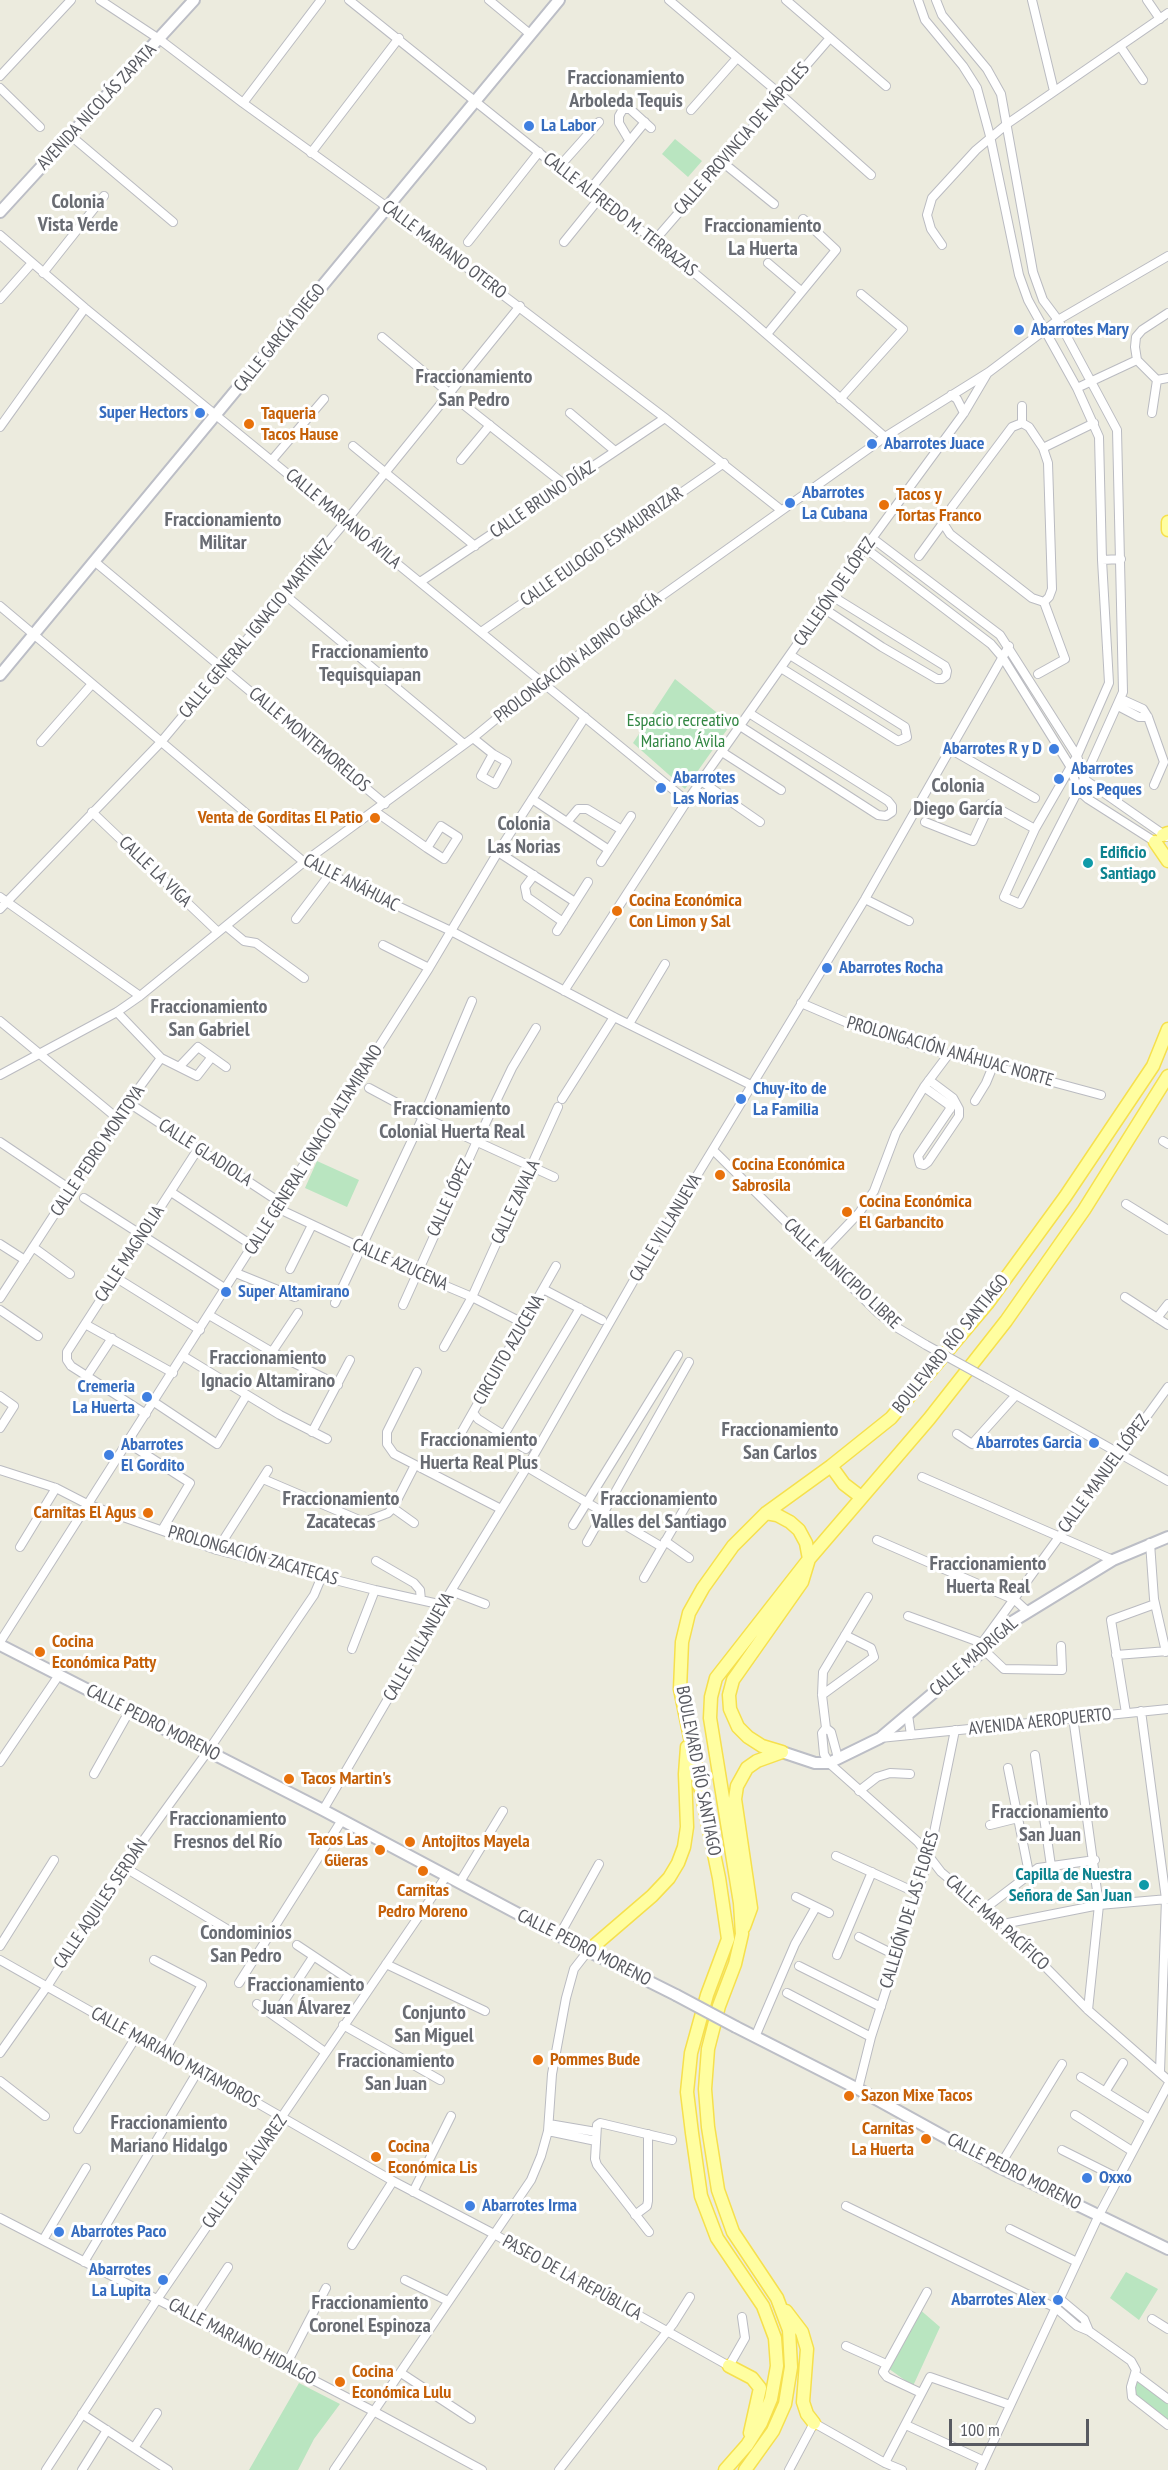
<!DOCTYPE html>
<meta charset="utf-8">
<style>
body{margin:0}
#map{position:relative;width:1168px;height:2470px;overflow:hidden;background:#ecebde;font-family:"PT Sans Narrow",sans-serif}
canvas{display:block}
.scale{position:absolute;left:949px;top:2419px;width:140px;height:27px;box-sizing:border-box;border:3px solid #585a61;border-top:0;padding-left:8px;font-size:18px;line-height:21px;white-space:nowrap;color:#585a61;-webkit-text-stroke:4px #fff;paint-order:stroke}
</style>
<div id="map">
<canvas width="1168" height="2470"></canvas>
<div class="scale">100 m</div>
</div>
<script>
const context = document.querySelector('canvas').getContext('2d');
context.lineJoin = 'round';
function paint(path, color) { context.fillStyle = color; context.fill(path, 'evenodd'); }
const toPath = rows => new Path2D(rows.map(r => 'M' + r).join(''));
function strokePath(path, color, width, dash) { context.strokeStyle = color; context.lineWidth = width; context.lineCap = dash ? 'butt' : 'round'; context.setLineDash(dash || []); context.stroke(path); }
function drawText(font, color, halo, rows, align = 'center') {
  context.font = font + ' "PT Sans Narrow",sans-serif'; context.lineWidth = 6; context.setLineDash([]); context.textBaseline = 'middle'; context.strokeStyle = halo; context.fillStyle = color; for (const [text, x, y, turn = 0] of rows) {
    context.save(); context.translate(x, y); context.rotate((+turn || 0) * Math.PI / 180); context.textAlign = isNaN(turn) ? turn : align; if (halo) context.strokeText(text, 0, 0); context.fillText(text, 0, 0); context.restore();
  }
}
const green = toPath([
 [675,139,702,161,688,177,662,154],
 [675,679,731,724,685,789,633,743],
 [317,1161,359,1180,347,1207,305,1188],
 [1126,2272,1158,2289,1139,2320,1110,2298],
 [918,2308,940,2327,913,2386,885,2366],
 [1137,2379,1168,2402,1168,2421,1134,2395],
 [299,2383,340,2404,314,2439,298,2470,249,2470]
]);
const street = toPath([
 [100,0,159,39,243,103,387,207,665,418,781,510],
 [349,0,603,204,655,240,742,313,885,437],
 [489,0,530,34],
 [669,0,780,94,871,175],
 [786,0,886,86],
 [918,0,925,20,963,66,977,88,990,136,1019,275,1028,300,1077,388,1099,437,1102,560,1109,683,1077,756,1035,829,1004,897,1020,904,1084,779,1123,692,1117,430,1058,320,1043,300,1033,272,1001,94,987,69,942,15,936,0],
 [1032,0,1054,91],
 [1147,0,1160,19],
 [1120,46,1143,80],
 [0,76,71,0],
 [0,88,40,127],
 [243,103,321,0],
 [691,110,737,58],
 [71,136,173,222],
 [629,140,619,123,619,116,623,109,630,109,651,128],
 [311,153,399,38],
 [721,161,774,204],
 [558,168,599,122],
 [588,192,645,122],
 [0,235,85,308,687,801],
 [655,240,830,38],
 [468,242,539,152],
 [564,242,598,200],
 [942,245,931,229,927,215,932,198,976,150,1007,124,1168,13],
 [768,263,801,291],
 [43,273,104,196],
 [0,299,32,263],
 [767,334,836,250,803,219],
 [382,337,449,393,565,485],
 [1137,360,1135,347,1136,337,1142,330,1168,313],
 [1157,380,1168,378],
 [1077,388,1137,360,1157,380],
 [951,395,957,399,964,413],
 [840,399,903,329,861,294],
 [570,413,615,451],
 [1152,413,1157,380],
 [1022,423,1022,406],
 [0,427,85,308],
 [353,446,475,546],
 [1043,448,1094,423],
 [272,460,324,399],
 [461,460,490,425],
 [943,523,950,534,1032,598,1044,602],
 [872,538,1000,635,1077,756,1084,779,1167,837],
 [865,548,991,644,1003,658,1070,766,1078,790,1088,799,1157,843],
 [919,556,943,523,952,507,1012,427,1022,423,1029,427,1043,448,1048,463,1052,589,1049,597,1044,602],
 [1102,560,1121,559],
 [94,561,385,804],
 [420,582,665,418],
 [285,595,464,744],
 [0,606,304,862,451,931,614,1017,751,1085],
 [823,608,882,647,937,679,942,679,946,676,947,671,945,666,832,596],
 [481,632,724,463],
 [781,668,898,741,907,737,905,727,790,655],
 [1038,674,1065,659,1044,602],
 [1121,699,1143,709,1148,717,1164,762,1154,785],
 [1118,706,1139,717,1148,717],
 [740,726,878,815,886,816,892,812,892,806,888,801,749,713],
 [473,738,493,754,507,762,495,784,481,776,493,754],
 [41,742,92,684],
 [950,749,1035,798],
 [722,752,781,790],
 [701,781,760,822],
 [532,799,609,850],
 [92,812,218,932],
 [376,812,427,848,444,859,458,837,441,826,427,848],
 [567,822,578,809,587,809,622,830],
 [925,822,973,841,990,804,1035,829],
 [498,852,575,902],
 [601,862,631,816],
 [534,875,525,887,527,897,563,922],
 [0,897,140,996],
 [865,899,909,921],
 [0,909,161,742,346,521,520,306],
 [296,919,330,874],
 [226,926,244,941,256,943,304,978],
 [557,931,588,882],
 [383,945,429,968],
 [564,991,687,801,865,548,964,413,987,374],
 [801,1003,850,1024,907,1043,1101,1095],
 [117,1012,161,1058,197,1076,211,1058],
 [0,1021,117,1118],
 [629,1024,665,964],
 [180,1066,198,1047,226,1067],
 [0,1075,117,1012,140,996,304,862,473,738,542,681,885,437,989,372,1058,320,1168,256],
 [929,1080,953,1098,959,1109,959,1116,928,1162,924,1165,920,1164,918,1156,950,1109],
 [924,1087,949,1105,950,1109],
 [369,1088,423,1117,554,1177],
 [562,1099,614,1017],
 [975,1101,986,1083,993,1066],
 [129,1103,281,1203],
 [1163,1141,1168,1144],
 [0,1142,70,1189],
 [713,1150,877,1312,896,1327,926,1345],
 [171,1192,253,1246],
 [84,1198,226,1289],
 [1126,1204,1168,1230],
 [277,1208,415,1273,472,1297,523,1323],
 [0,1244,25,1260],
 [33,1247,70,1274],
 [819,1255,859,1213,874,1191,896,1133,924,1087,948,1055],
 [290,1269,312,1225],
 [236,1273,295,1297],
 [115,1277,200,1330],
 [543,1289,602,1320],
 [1125,1297,1168,1325],
 [0,1298,117,1118,161,1058],
 [335,1303,423,1117,472,1001],
 [403,1305,477,1141,512,1068,536,1028],
 [0,1310,38,1336],
 [209,1315,272,1352,338,1385],
 [1157,1318,1168,1304],
 [85,1324,173,1373],
 [444,1347,472,1297,558,1107],
 [272,1352,298,1313],
 [183,1356,280,1415,327,1439],
 [417,1372,387,1432,387,1444,394,1454,501,1509],
 [87,1376,112,1338],
 [986,1378,1168,1481],
 [0,1396,14,1406,0,1428],
 [154,1402,217,1444,246,1396],
 [146,1414,71,1366,67,1360,67,1352,198,1149],
 [474,1414,478,1419,526,1449],
 [312,1432,350,1360],
 [957,1434,972,1444,1016,1395],
 [504,1435,580,1308],
 [456,1442,556,1266],
 [128,1443,190,1483,162,1530],
 [527,1467,662,1547],
 [0,1470,56,1488,89,1505,217,1550,375,1590,443,1605],
 [922,1477,1113,1560],
 [263,1479,364,1522,388,1513,393,1508,415,1465],
 [393,1508,414,1523],
 [573,1525,678,1355],
 [877,1540,1015,1600,1027,1611],
 [665,1541,689,1558],
 [587,1542,689,1362],
 [1150,1543,1154,1599,1166,1652],
 [20,1547,56,1488],
 [217,1550,268,1470],
 [376,1561,414,1583,420,1590,421,1600],
 [644,1578,691,1497],
 [451,1591,485,1604],
 [908,1616,982,1643],
 [0,1642,429,968,498,852,585,717],
 [1061,1646,1062,1670,1004,1669,984,1650,982,1643,1168,1387],
 [352,1649,375,1590],
 [1116,1655,1168,1651],
 [822,1695,874,1657,871,1648,845,1635],
 [1141,1711,1166,1899,1160,2072],
 [1126,1713,1111,1620,1155,1604],
 [908,1715,911,1735],
 [1073,1717,1099,1905,1088,2010],
 [826,1728,822,1733,824,1754,829,1763,918,1842,941,1872,1003,1924,1088,2010,1168,2080],
 [880,1738,1168,1709],
 [1035,1755,1051,1866],
 [838,1758,831,1732,826,1728,822,1695,823,1672,868,1597],
 [0,1762,59,1675],
 [1008,1768,1029,1873],
 [94,1774,130,1710],
 [859,1791,877,1777,890,1773,910,1774],
 [323,1810,451,1591,527,1467,642,1266,865,899,1009,646],
 [990,1825,1018,1818],
 [836,1856,917,1893],
 [124,1867,235,1934],
 [460,1882,503,1811],
 [796,1897,829,1913],
 [984,1909,1038,1868,1095,1860],
 [1003,1924,1099,1905,1168,1899],
 [559,1936,599,1864],
 [859,1937,897,1956],
 [297,1945,366,1991],
 [0,1946,54,1860],
 [837,1955,872,1872],
 [0,1960,136,2037,165,2050,393,2181,494,2234,729,2366,745,2338,742,2317],
 [154,1960,202,1985,165,2050],
 [386,1964,485,2011],
 [799,1966,881,2007],
 [239,1983,342,1820],
 [787,1993,871,2037],
 [257,2004,325,2052],
 [275,2015,313,1957],
 [343,2025,440,2080],
 [755,2037,795,1944,816,1907],
 [0,2053,48,1985,124,1867,208,1751,314,1595,322,1576],
 [1081,2077,1149,2119],
 [0,2081,45,2116],
 [858,2089,871,2037,929,1857,955,1730],
 [1105,2092,1123,2063],
 [1075,2115,1132,2151],
 [549,2124,596,2132],
 [78,2129,136,2037],
 [548,2131,596,2141],
 [1062,2150,1118,2178],
 [999,2167,1062,2064],
 [413,2192,451,2116],
 [846,2206,1056,2308,1077,2326,1089,2331,1131,2361,1136,2370,1131,2387,1132,2397,1168,2425],
 [635,2215,647,2206,648,2201,648,2134],
 [0,2218,375,2412,482,2470],
 [1010,2229,1077,2262],
 [649,2232,597,2165,595,2159,597,2125,600,2123,672,2140],
 [43,2240,86,2168],
 [352,2245,393,2181],
 [84,2262,198,2071],
 [405,2280,448,2301],
 [1060,2299,1084,2319,1089,2331],
 [194,2319,228,2267],
 [1152,2319,1168,2329],
 [846,2346,886,2364],
 [286,2365,326,2288],
 [401,2373,471,2419],
 [1136,2375,1168,2399],
 [921,2393,887,2377,883,2372,927,2292],
 [82,2414,168,2470],
 [906,2425,984,2461],
 [134,2448,157,2413],
 [885,2463,930,2377,1010,2405],
 [46,2470,158,2298,447,1875],
 [82,2470,107,2430],
 [334,2470,531,2180,541,2156,548,2131,552,2074,566,1998,574,1969,588,1951],
 [559,2470,673,2324,690,2297],
 [789,2470,814,2423,885,2463,902,2470],
 [980,2470,1099,2215,1168,2085]
]);
const secondary = toPath([
 [0,212,194,0],
 [0,675,559,0],
 [0,1645,323,1810,588,1951,676,1995],
 [782,1752,815,1763,829,1763,880,1738,984,1650,1002,1628,1113,1560,1168,1537],
 [736,2027,858,2089,999,2167,1168,2249]
]);
const primary = toPath([
 [1168,522,1168,530],
 [1163,835,1168,833],
 [1155,842,1168,861],
 [831,1466,844,1484,861,1497],
 [766,1513,777,1515,790,1522,799,1530,806,1543,809,1559,802,1582,733,1680,729,1695,730,1709,738,1727,748,1737,762,1746,782,1752],
 [744,1927,751,1908,735,1799,737,1786,747,1768,757,1761,782,1752],
 [588,1951,652,1896,669,1878,678,1863,684,1847,687,1827,685,1774,687,1747],
 [786,2311,802,2332,807,2349,803,2402,807,2414,814,2423],
 [729,2366,752,2378,760,2388,750,2433],
 [725,2470,747,2445,761,2423,771,2399,777,2366,775,2338,763,2306,717,2238,701,2196,692,2133,687,2092,691,2053,707,1995,728,1939,719,1878,680,1689,682,1642,689,1613,703,1588,733,1546,766,1513,831,1466,891,1418,987,1304,1065,1197,1153,1066,1168,1029],
 [745,2470,773,2431,785,2404,791,2367,789,2330,777,2298,733,2232,718,2190,708,2127,705,2089,708,2049,719,2006,735,1964,742,1934,740,1903,710,1718,711,1697,716,1678,809,1559,929,1419,1006,1321,1084,1210,1168,1076]
]);
const streetBridge = toPath([
 [926,1345,986,1378]
]);
const secondaryBridge = toPath([
 [676,1995,736,2027]
]);
const markers = [
 [529,126,6,"#3f7fe0"],
 [1019,330,6,"#3f7fe0"],
 [200,413,6,"#3f7fe0"],
 [249,424,6,"#e8710a"],
 [872,444,6,"#3f7fe0"],
 [790,503,6,"#3f7fe0"],
 [884,505,6,"#e8710a"],
 [1054,749,6,"#3f7fe0"],
 [1059,779,6,"#3f7fe0"],
 [661,788,6,"#3f7fe0"],
 [375,818,6,"#e8710a"],
 [1088,863,6,"#0f9aa8"],
 [617,911,6,"#e8710a"],
 [827,968,6,"#3f7fe0"],
 [741,1099,6,"#3f7fe0"],
 [720,1175,6,"#e8710a"],
 [847,1212,6,"#e8710a"],
 [226,1292,6,"#3f7fe0"],
 [147,1397,6,"#3f7fe0"],
 [1094,1443,6,"#3f7fe0"],
 [109,1455,6,"#3f7fe0"],
 [148,1513,6,"#e8710a"],
 [40,1652,6,"#e8710a"],
 [289,1779,6,"#e8710a"],
 [410,1842,6,"#e8710a"],
 [380,1850,6,"#e8710a"],
 [423,1871,6,"#e8710a"],
 [1144,1885,6,"#0f9aa8"],
 [538,2060,6,"#e8710a"],
 [849,2096,6,"#e8710a"],
 [926,2139,6,"#e8710a"],
 [376,2157,6,"#e8710a"],
 [1087,2178,6,"#3f7fe0"],
 [470,2206,6,"#3f7fe0"],
 [59,2232,6,"#3f7fe0"],
 [163,2280,6,"#3f7fe0"],
 [1058,2300,6,"#3f7fe0"],
 [340,2382,6,"#e8710a"]
];
const streetNames = [
 ["AVENIDA NICOLÁS ZAPATA",97,107,-47],
 ["CALLE PROVINCIA DE NÁPOLES",742,139,-49],
 ["CALLE ALFREDO M. TERRAZAS",620,215,38],
 ["CALLE MARIANO OTERO",444,250,37],
 ["CALLE GARCÍA DIEGO",280,338,-51],
 ["CALLE BRUNO DÍAZ",543,500,-34],
 ["CALLE MARIANO ÁVILA",343,519,40],
 ["CALLE EULOGIO ESMAURRIZAR",602,547,-35],
 ["CALLEJÓN DE LÓPEZ",835,592,-55],
 ["CALLE GENERAL IGNACIO MARTÍNEZ",256,629,-50],
 ["PROLONGACIÓN ALBINO GARCÍA",578,658,-37],
 ["CALLE MONTEMORELOS",309,740,40],
 ["CALLE LA VIGA",155,872,44],
 ["CALLE ANÁHUAC",351,883,27],
 ["PROLONGACIÓN ANÁHUAC NORTE",950,1052,16],
 ["CALLE GENERAL IGNACIO ALTAMIRANO",314,1150,-58],
 ["CALLE PEDRO MONTOYA",98,1151,-56],
 ["CALLE GLADIOLA",205,1153,33],
 ["CALLE LÓPEZ",450,1198,-65],
 ["CALLE ZAVALA",516,1202,-65],
 ["CALLE VILLANUEVA",666,1228,-59],
 ["CALLE MAGNOLIA",130,1254,-57],
 ["CALLE AZUCENA",400,1265,24],
 ["CALLE MUNICIPIO LIBRE",842,1274,43],
 ["BOULEVARD RÍO SANTIAGO",951,1344,-51],
 ["CIRCUITO AZUCENA",509,1350,-60],
 ["CALLE MANUEL LÓPEZ",1104,1474,-54],
 ["PROLONGACIÓN ZACATECAS",253,1556,16],
 ["CALLE VILLANUEVA",419,1647,-60],
 ["CALLE MADRIGAL",974,1657,-41],
 ["AVENIDA AEROPUERTO",1040,1722,-6],
 ["CALLE PEDRO MORENO",153,1723,27],
 ["BOULEVARD RÍO SANTIAGO",698,1771,79],
 ["CALLE AQUILES SERDÁN",101,1904,-56],
 ["CALLEJÓN DE LAS FLORES",910,1910,-73],
 ["CALLE MAR PACÍFICO",997,1923,42],
 ["CALLE PEDRO MORENO",584,1948,27],
 ["CALLE MARIANO MATAMOROS",175,2058,29],
 ["CALLE JUAN ÁLVAREZ",245,2172,-55],
 ["CALLE PEDRO MORENO",1014,2172,27],
 ["PASEO DE LA REPÚBLICA",572,2278,29],
 ["CALLE MARIANO HIDALGO",242,2342,28]
];
const shopNames = [
 ["La Labor",541,126],
 ["Abarrotes Mary",1031,330],
 ["Super Hectors",188,413,"right"],
 ["Abarrotes Juace",884,444],
 ["Abarrotes",802,493],
 ["La Cubana",802,514],
 ["Abarrotes R y D",1042,749,"right"],
 ["Abarrotes",1071,769],
 ["Los Peques",1071,790],
 ["Abarrotes",673,778],
 ["Las Norias",673,799],
 ["Abarrotes Rocha",839,968],
 ["Chuy-ito de",753,1089],
 ["La Familia",753,1110],
 ["Super Altamirano",238,1292],
 ["Cremeria",135,1387,"right"],
 ["La Huerta",135,1408,"right"],
 ["Abarrotes Garcia",1082,1443,"right"],
 ["Abarrotes",121,1445],
 ["El Gordito",121,1466],
 ["Oxxo",1099,2178],
 ["Abarrotes Irma",482,2206],
 ["Abarrotes Paco",71,2232],
 ["Abarrotes",151,2270,"right"],
 ["La Lupita",151,2291,"right"],
 ["Abarrotes Alex",1046,2300,"right"]
];
const foodNames = [
 ["Taqueria",261,414],
 ["Tacos Hause",261,435],
 ["Tacos y",896,495],
 ["Tortas Franco",896,516],
 ["Venta de Gorditas El Patio",363,818,"right"],
 ["Cocina Económica",629,901],
 ["Con Limon y Sal",629,922],
 ["Cocina Económica",732,1165],
 ["Sabrosila",732,1186],
 ["Cocina Económica",859,1202],
 ["El Garbancito",859,1223],
 ["Carnitas El Agus",136,1513,"right"],
 ["Cocina",52,1642],
 ["Económica Patty",52,1663],
 ["Tacos Martin's",301,1779],
 ["Tacos Las",368,1840,"right"],
 ["Güeras",368,1861,"right"],
 ["Antojitos Mayela",422,1842],
 ["Carnitas",423,1891,"center"],
 ["Pedro Moreno",423,1912,"center"],
 ["Pommes Bude",550,2060],
 ["Sazon Mixe Tacos",861,2096],
 ["Carnitas",914,2129,"right"],
 ["La Huerta",914,2150,"right"],
 ["Cocina",388,2147],
 ["Económica Lis",388,2168],
 ["Cocina",352,2372],
 ["Económica Lulu",352,2393]
];
const parkNames = [
 ["Espacio recreativo",683,721],
 ["Mariano Ávila",683,742]
];
const cultureNames = [
 ["Edificio",1100,853],
 ["Santiago",1100,874],
 ["Capilla de Nuestra",1132,1875,"right"],
 ["Señora de San Juan",1132,1896,"right"]
];
const neighbourhoodNames = [
 ["Fraccionamiento",626,78],
 ["Arboleda Tequis",626,101],
 ["Colonia",78,202],
 ["Vista Verde",78,225],
 ["Fraccionamiento",763,226],
 ["La Huerta",763,249],
 ["Fraccionamiento",474,377],
 ["San Pedro",474,400],
 ["Fraccionamiento",223,520],
 ["Militar",223,543],
 ["Fraccionamiento",370,652],
 ["Tequisquiapan",370,675],
 ["Colonia",958,786],
 ["Diego García",958,809],
 ["Colonia",524,824],
 ["Las Norias",524,847],
 ["Fraccionamiento",209,1007],
 ["San Gabriel",209,1030],
 ["Fraccionamiento",452,1109],
 ["Colonial Huerta Real",452,1132],
 ["Fraccionamiento",268,1358],
 ["Ignacio Altamirano",268,1381],
 ["Fraccionamiento",780,1430],
 ["San Carlos",780,1453],
 ["Fraccionamiento",479,1440],
 ["Huerta Real Plus",479,1463],
 ["Fraccionamiento",341,1499],
 ["Zacatecas",341,1522],
 ["Fraccionamiento",659,1499],
 ["Valles del Santiago",659,1522],
 ["Fraccionamiento",988,1564],
 ["Huerta Real",988,1587],
 ["Fraccionamiento",1050,1812],
 ["San Juan",1050,1835],
 ["Fraccionamiento",228,1819],
 ["Fresnos del Río",228,1842],
 ["Condominios",246,1933],
 ["San Pedro",246,1956],
 ["Fraccionamiento",306,1985],
 ["Juan Álvarez",306,2008],
 ["Conjunto",434,2013],
 ["San Miguel",434,2036],
 ["Fraccionamiento",396,2061],
 ["San Juan",396,2084],
 ["Fraccionamiento",169,2123],
 ["Mariano Hidalgo",169,2146],
 ["Fraccionamiento",370,2303],
 ["Coronel Espinoza",370,2326]
];
paint(green, '#b9e5c0');
strokePath(street, '#babbc1', 10);
strokePath(secondary, '#bcbec6', 14);
strokePath(primary, '#f6e04d', 15);
strokePath(street, '#fff', 8);
strokePath(secondary, '#fff', 10);
strokePath(primary, '#fffea0', 12);
strokePath(streetBridge, '#babbc1', 10, []);
strokePath(secondaryBridge, '#bcbec6', 14, []);
strokePath(streetBridge, '#fff', 8);
strokePath(secondaryBridge, '#fff', 10);
for (const [x, y, r, color] of markers) { const dot = new Path2D(); dot.arc(x, y, r, 0, 2 * Math.PI); context.fillStyle = color; context.fill(dot); strokePath(dot, '#fff', 2); }
drawText('18px', '#585a61', '#fff', streetNames);
drawText('bold 18px', '#366cbe', '#fff', shopNames, 'left');
drawText('bold 18px', '#c56008', '#fff', foodNames, 'left');
drawText('18px', '#318642', '#fff', parkNames);
drawText('bold 18px', '#0d838f', '#fff', cultureNames, 'left');
drawText('bold 20px', '#696c73', '#fff', neighbourhoodNames);
</script>
